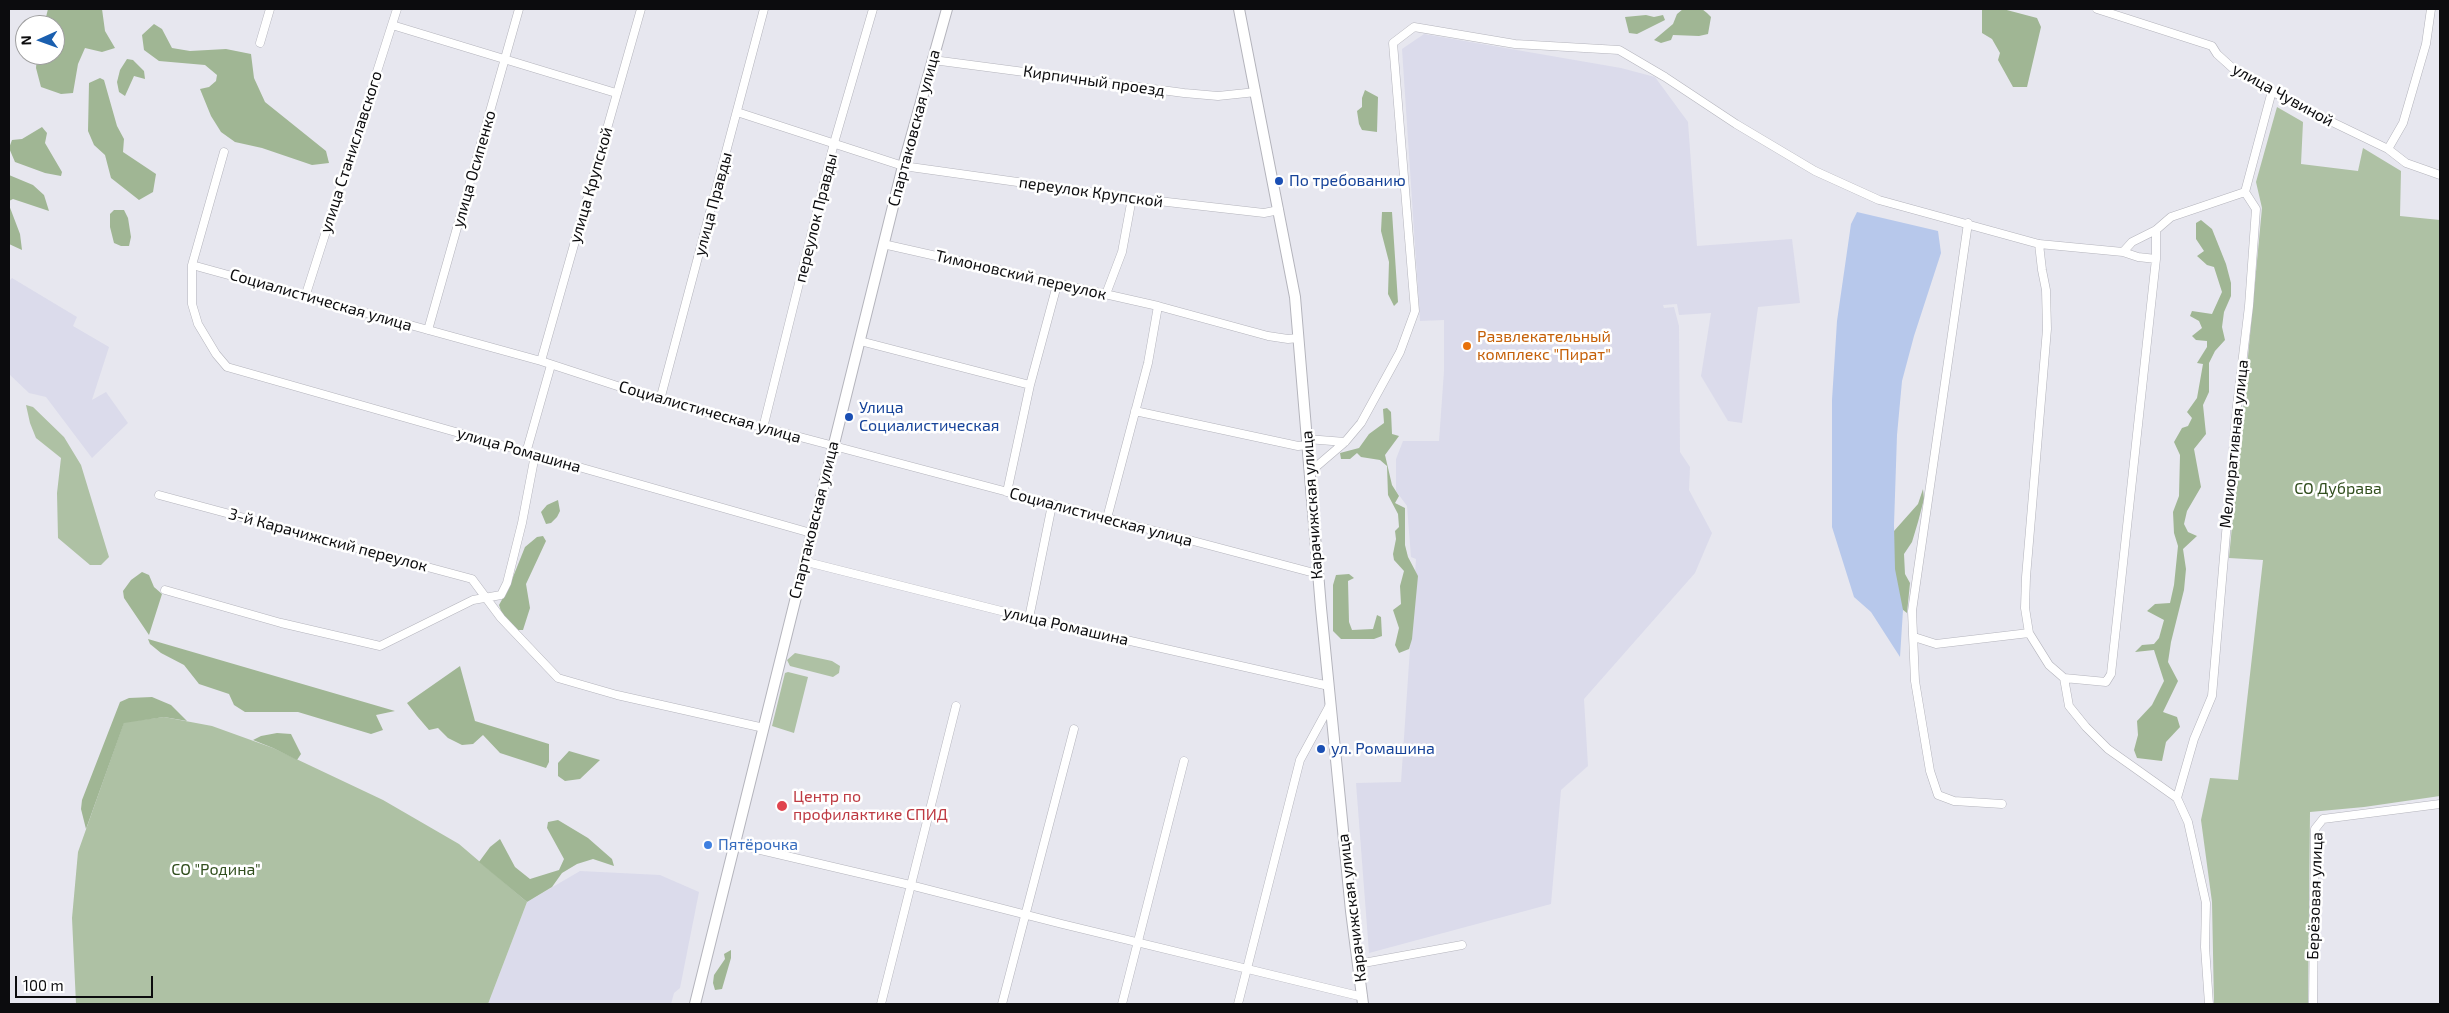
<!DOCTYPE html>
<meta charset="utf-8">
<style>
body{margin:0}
#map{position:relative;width:2449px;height:1013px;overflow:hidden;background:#e7e7ef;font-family:"Exo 2",sans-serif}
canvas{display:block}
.frame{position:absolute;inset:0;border:10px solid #0c0c0e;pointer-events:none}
.north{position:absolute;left:15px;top:15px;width:50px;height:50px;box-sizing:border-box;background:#fff;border:1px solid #9e9e9f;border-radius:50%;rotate:268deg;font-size:14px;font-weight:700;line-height:20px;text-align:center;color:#0c0c0e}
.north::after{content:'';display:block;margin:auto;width:18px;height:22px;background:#1a5faf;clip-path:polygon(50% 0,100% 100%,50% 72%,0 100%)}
.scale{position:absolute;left:15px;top:976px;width:138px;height:22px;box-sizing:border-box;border:2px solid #0c0c0e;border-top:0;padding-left:6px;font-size:15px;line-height:18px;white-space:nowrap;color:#0c0c0e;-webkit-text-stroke:4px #fff;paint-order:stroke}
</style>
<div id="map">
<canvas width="2449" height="1013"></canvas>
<div class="frame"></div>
<div class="north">N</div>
<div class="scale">100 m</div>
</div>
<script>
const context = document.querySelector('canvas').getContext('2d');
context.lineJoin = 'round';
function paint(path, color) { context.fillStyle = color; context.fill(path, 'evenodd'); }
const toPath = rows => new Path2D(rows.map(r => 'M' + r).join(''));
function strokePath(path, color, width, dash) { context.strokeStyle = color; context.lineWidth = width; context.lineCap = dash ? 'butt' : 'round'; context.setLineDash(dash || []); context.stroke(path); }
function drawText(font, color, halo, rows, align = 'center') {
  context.font = font + ' "Exo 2",sans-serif'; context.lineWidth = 5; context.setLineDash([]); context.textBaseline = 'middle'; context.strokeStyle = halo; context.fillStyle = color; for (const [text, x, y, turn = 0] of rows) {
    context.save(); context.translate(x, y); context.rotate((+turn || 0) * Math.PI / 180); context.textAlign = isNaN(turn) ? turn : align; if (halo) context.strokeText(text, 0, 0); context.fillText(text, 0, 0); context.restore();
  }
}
const built = toPath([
 [1424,34,1621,68,1655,77,1688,122,1697,246,1792,239,1800,303,1758,307,1742,423,1728,421,1701,376,1711,313,1679,315,1677,304,1663,305,1664,308,1674,307,1679,326,1680,452,1690,467,1689,490,1712,533,1695,573,1584,699,1588,766,1561,790,1551,904,1369,953,1356,783,1401,782,1416,559,1411,557,1407,506,1396,491,1396,459,1403,441,1439,441,1444,371,1444,320,1420,321,1402,49],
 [12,278,77,317,73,326,109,347,92,400,106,392,128,423,92,458,46,397,29,393,9,374,9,281],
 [580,871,660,875,699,892,680,988,674,993,671,1004,488,1004,527,902]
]);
const green = toPath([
 [2277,107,2303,122,2301,164,2358,171,2363,148,2401,171,2400,216,2440,220,2440,796,2364,807,2310,812,2308,1004,2214,1004,2212,902,2201,820,2210,778,2238,780,2263,560,2229,558,2262,208,2256,182],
 [26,405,33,407,64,437,81,465,109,557,101,565,90,565,58,538,57,493,61,458,36,438,30,423],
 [795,653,832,661,840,666,839,673,833,677,790,666,787,660],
 [788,672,808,677,794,733,772,726,785,673],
 [164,717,212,726,273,748,383,800,459,844,527,902,488,1004,76,1004,72,918,78,852,124,722]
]);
const forest = toPath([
 [48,9,102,9,105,31,115,48,102,52,85,48,78,64,73,93,61,94,41,87,36,68,37,55,55,55,55,25,44,25],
 [1683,9,1702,9,1707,13,1711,17,1708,34,1699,36,1673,35,1671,40,1661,43,1654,40,1673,24,1677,14],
 [1982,9,2003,9,2037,18,2041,27,2027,87,2013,87,1998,60,2000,53,1992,39,1982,33],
 [1646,15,1654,17,1663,15,1665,20,1637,34,1629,33,1625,17],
 [154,24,162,29,172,48,190,51,226,49,251,54,254,78,265,102,326,151,329,163,312,165,262,148,235,142,221,132,211,116,200,89,209,87,216,81,217,75,205,65,159,61,144,50,142,35],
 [127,59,133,60,144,71,145,79,134,76,125,96,119,92,117,82,120,70],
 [100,78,104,80,117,126,124,139,123,152,156,174,153,192,139,200,111,178,105,155,94,145,88,131,89,83],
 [1365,90,1378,97,1377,132,1362,130,1359,124,1357,111,1362,107,1362,98],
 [42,127,47,133,45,143,62,172,61,176,45,173,15,162,9,148,12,140,22,139],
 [9,175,33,185,44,195,49,211,13,199,9,201],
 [9,205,20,234,22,250,9,244],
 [114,210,124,210,128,218,131,237,129,246,121,246,114,243,110,227,110,214],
 [1382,212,1392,212,1398,302,1394,306,1388,294,1389,262,1381,231],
 [2201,220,2212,229,2226,264,2231,283,2231,296,2224,312,2222,327,2225,340,2215,351,2209,363,2209,392,2203,405,2206,434,2194,449,2201,487,2187,511,2184,524,2188,532,2197,536,2183,549,2186,569,2184,590,2171,642,2168,662,2178,681,2163,712,2177,717,2180,727,2166,742,2162,761,2137,758,2134,750,2138,735,2137,721,2152,705,2164,681,2154,650,2135,652,2142,645,2154,644,2159,638,2164,620,2147,611,2155,604,2170,603,2174,585,2178,546,2174,533,2173,512,2179,496,2180,455,2174,442,2182,428,2188,426,2192,418,2187,412,2197,398,2203,364,2197,363,2207,347,2207,341,2196,340,2192,336,2202,328,2199,321,2190,316,2192,311,2212,314,2222,292,2214,267,2207,265,2197,256,2204,251,2196,239,2196,223],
 [1387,408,1391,412,1392,434,1399,436,1385,455,1392,485,1399,496,1395,503,1405,508,1405,545,1408,557,1418,576,1412,639,1409,649,1399,653,1395,645,1399,628,1393,610,1401,604,1400,586,1404,571,1394,560,1393,554,1396,539,1395,531,1399,527,1398,514,1388,495,1387,466,1380,460,1361,457,1357,453,1350,459,1341,459,1340,453,1359,448,1369,434,1384,423,1383,409],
 [1923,489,1924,499,1918,522,1912,542,1904,554,1905,574,1910,583,1907,613,1898,606,1892,562,1892,543,1894,531,1918,504],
 [558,500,560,511,557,517,551,523,546,524,541,512,547,505],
 [543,536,546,541,526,584,530,608,523,630,518,630,502,614,499,605,509,587,525,547,537,537],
 [142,572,149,575,154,587,162,594,149,635,124,598,123,591,131,580],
 [1349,574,1354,578,1348,581,1349,622,1352,630,1373,629,1377,615,1381,617,1382,636,1374,639,1341,639,1333,631,1333,585,1336,575],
 [148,639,395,711,376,715,383,730,371,734,298,712,245,712,234,705,229,694,199,684,184,665,161,653,150,644],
 [460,666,475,721,549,744,549,762,546,768,500,753,483,735,473,744,462,745,448,738,438,728,429,730,417,716,407,703],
 [152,697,171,705,187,721,164,717,124,723,86,829,81,809,82,800,120,702,129,698],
 [277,733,291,734,301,754,297,760,273,748,253,740,261,736],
 [569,751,600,760,580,779,565,781,558,776,558,763],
 [558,820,588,838,612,859,614,866,593,859,577,864,562,873,552,887,527,902,479,862,490,847,500,839,515,867,530,879,559,870,564,859,547,828,548,822],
 [731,950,731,958,722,989,715,990,713,983,714,975,725,959,724,954]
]);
const water = toPath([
 [1857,212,1938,231,1941,253,1914,336,1902,381,1897,435,1894,525,1895,569,1903,610,1900,657,1871,612,1854,597,1832,527,1832,400,1837,321,1851,224]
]);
const street = toPath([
 [2097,9,2212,46,2217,54,2238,73,2301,107,2388,149,2406,163,2440,175],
 [392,25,616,93],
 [260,43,270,9],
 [933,60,1184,93,1218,96,1256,92],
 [737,112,903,166,1132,198,1264,213,1279,210],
 [2388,149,2403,123,2426,44,2431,9],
 [224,152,192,265,192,304,198,324,216,354,227,367,811,533],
 [1968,223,1912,611,1915,681,1930,771,1938,795,1954,801,2002,804],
 [883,244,1158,306,1268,336,1288,339,1299,338],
 [2039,244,2042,270,2046,290,2047,329,2026,577,2025,608,2029,633,2049,665,2064,678,2069,706,2086,727,2108,749,2177,798,2188,822,2206,903,2205,947,2209,1004],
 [2123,252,2138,257,2156,259],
 [192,265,541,361,660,400,1318,574],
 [306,294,397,9],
 [1106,294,1122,252,1132,198],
 [428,330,519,9],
 [860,341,1030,385],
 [541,361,641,9],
 [660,400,764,9],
 [1135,411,1298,446,1309,445],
 [763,428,834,143,873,9],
 [1307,439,1345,442],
 [526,453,551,365],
 [1310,472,1345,442,1361,423,1400,352,1415,311,1393,43,1414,27,1515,44,1619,50,1665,77,1736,124,1815,171,1879,200,2039,244,2123,252,2132,242,2156,230,2171,217,2245,192],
 [1007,492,1030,385,1057,285],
 [159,495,472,579,501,618,558,678,617,695,764,728],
 [1107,518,1148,363,1158,306],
 [803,561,1029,618,1329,686],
 [165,590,281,623,380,646,473,600,501,595,507,583,522,523,535,455],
 [1029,618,1052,505],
 [1914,637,1936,644,2029,633],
 [2064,678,2106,682,2111,674,2156,259,2156,230],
 [2177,798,2194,739,2212,696,2237,406,2249,306,2256,209,2245,192,2272,91],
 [735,844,910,885,1062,924,1363,997],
 [1358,964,1462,945],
 [881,1004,956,706],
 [1002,1004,1074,729],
 [1122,1004,1184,761],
 [1238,1004,1300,760,1330,705],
 [2313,1004,2315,829,2323,819,2440,804]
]);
const secondary = toPath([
 [1239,9,1295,297,1321,608,1351,911,1363,1004],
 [695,1004,903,166,947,9]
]);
const markers = [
 [1279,181,5,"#1a4fb4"],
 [1467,346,5,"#e8710a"],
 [849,417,5,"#1a4fb4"],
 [1321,749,5,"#1a4fb4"],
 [782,806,6,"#e0444e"],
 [708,845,5,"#3f7fe0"]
];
const streetNames = [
 ["Кирпичный проезд",1094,81,8],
 ["улица Чувиной",2283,95,29],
 ["Спартаковская улица",914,128,-75],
 ["улица Станиславского",351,152,-72],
 ["улица Осипенко",474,169,-74],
 ["улица Крупской",591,185,-74],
 ["переулок Крупской",1091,192,8],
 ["улица Правды",713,204,-75],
 ["переулок Правды",816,218,-76],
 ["Тимоновский переулок",1021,275,13],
 ["Социалистическая улица",321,300,16],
 ["Социалистическая улица",710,412,16],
 ["Мелиоративная улица",2234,444,-84],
 ["улица Ромашина",519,450,16],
 ["Карачижская улица",1312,505,-94],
 ["Социалистическая улица",1101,517,15],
 ["Спартаковская улица",814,520,-76],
 ["3-й Карачижский переулок",328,540,15],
 ["улица Ромашина",1066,626,13],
 ["Берёзовая улица",2315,896,-88],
 ["Карачижская улица",1352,908,-97]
];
const transitNames = [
 ["По требованию",1289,181],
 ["Улица",859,408],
 ["Социалистическая",859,426],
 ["ул. Ромашина",1331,749]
];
const foodNames = [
 ["Развлекательный",1477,337],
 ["комплекс \"Пират\"",1477,355]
];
const parkNames = [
 ["СО Дубрава",2338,489],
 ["СО \"Родина\"",216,870]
];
const healthNames = [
 ["Центр по",793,797],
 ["профилактике СПИД",793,815]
];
const shopNames = [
 ["Пятёрочка",718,845]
];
paint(built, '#dbdbeb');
paint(green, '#aec1a4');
paint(forest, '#a0b694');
paint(water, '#b7c8eb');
strokePath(street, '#b4b4bc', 9);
strokePath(secondary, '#b4b4bc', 12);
strokePath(street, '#fff', 8);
strokePath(secondary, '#fff', 10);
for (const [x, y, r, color] of markers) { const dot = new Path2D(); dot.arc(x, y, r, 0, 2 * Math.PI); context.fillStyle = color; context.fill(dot); strokePath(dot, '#fff', 2); }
drawText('16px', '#0c0c0e', '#fff', streetNames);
drawText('16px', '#164399', '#fff', transitNames, 'left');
drawText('16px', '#c56008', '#fff', foodNames, 'left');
drawText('16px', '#324f1f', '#fff', parkNames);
drawText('16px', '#be3a42', '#fff', healthNames, 'left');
drawText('16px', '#366cbe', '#fff', shopNames, 'left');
</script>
